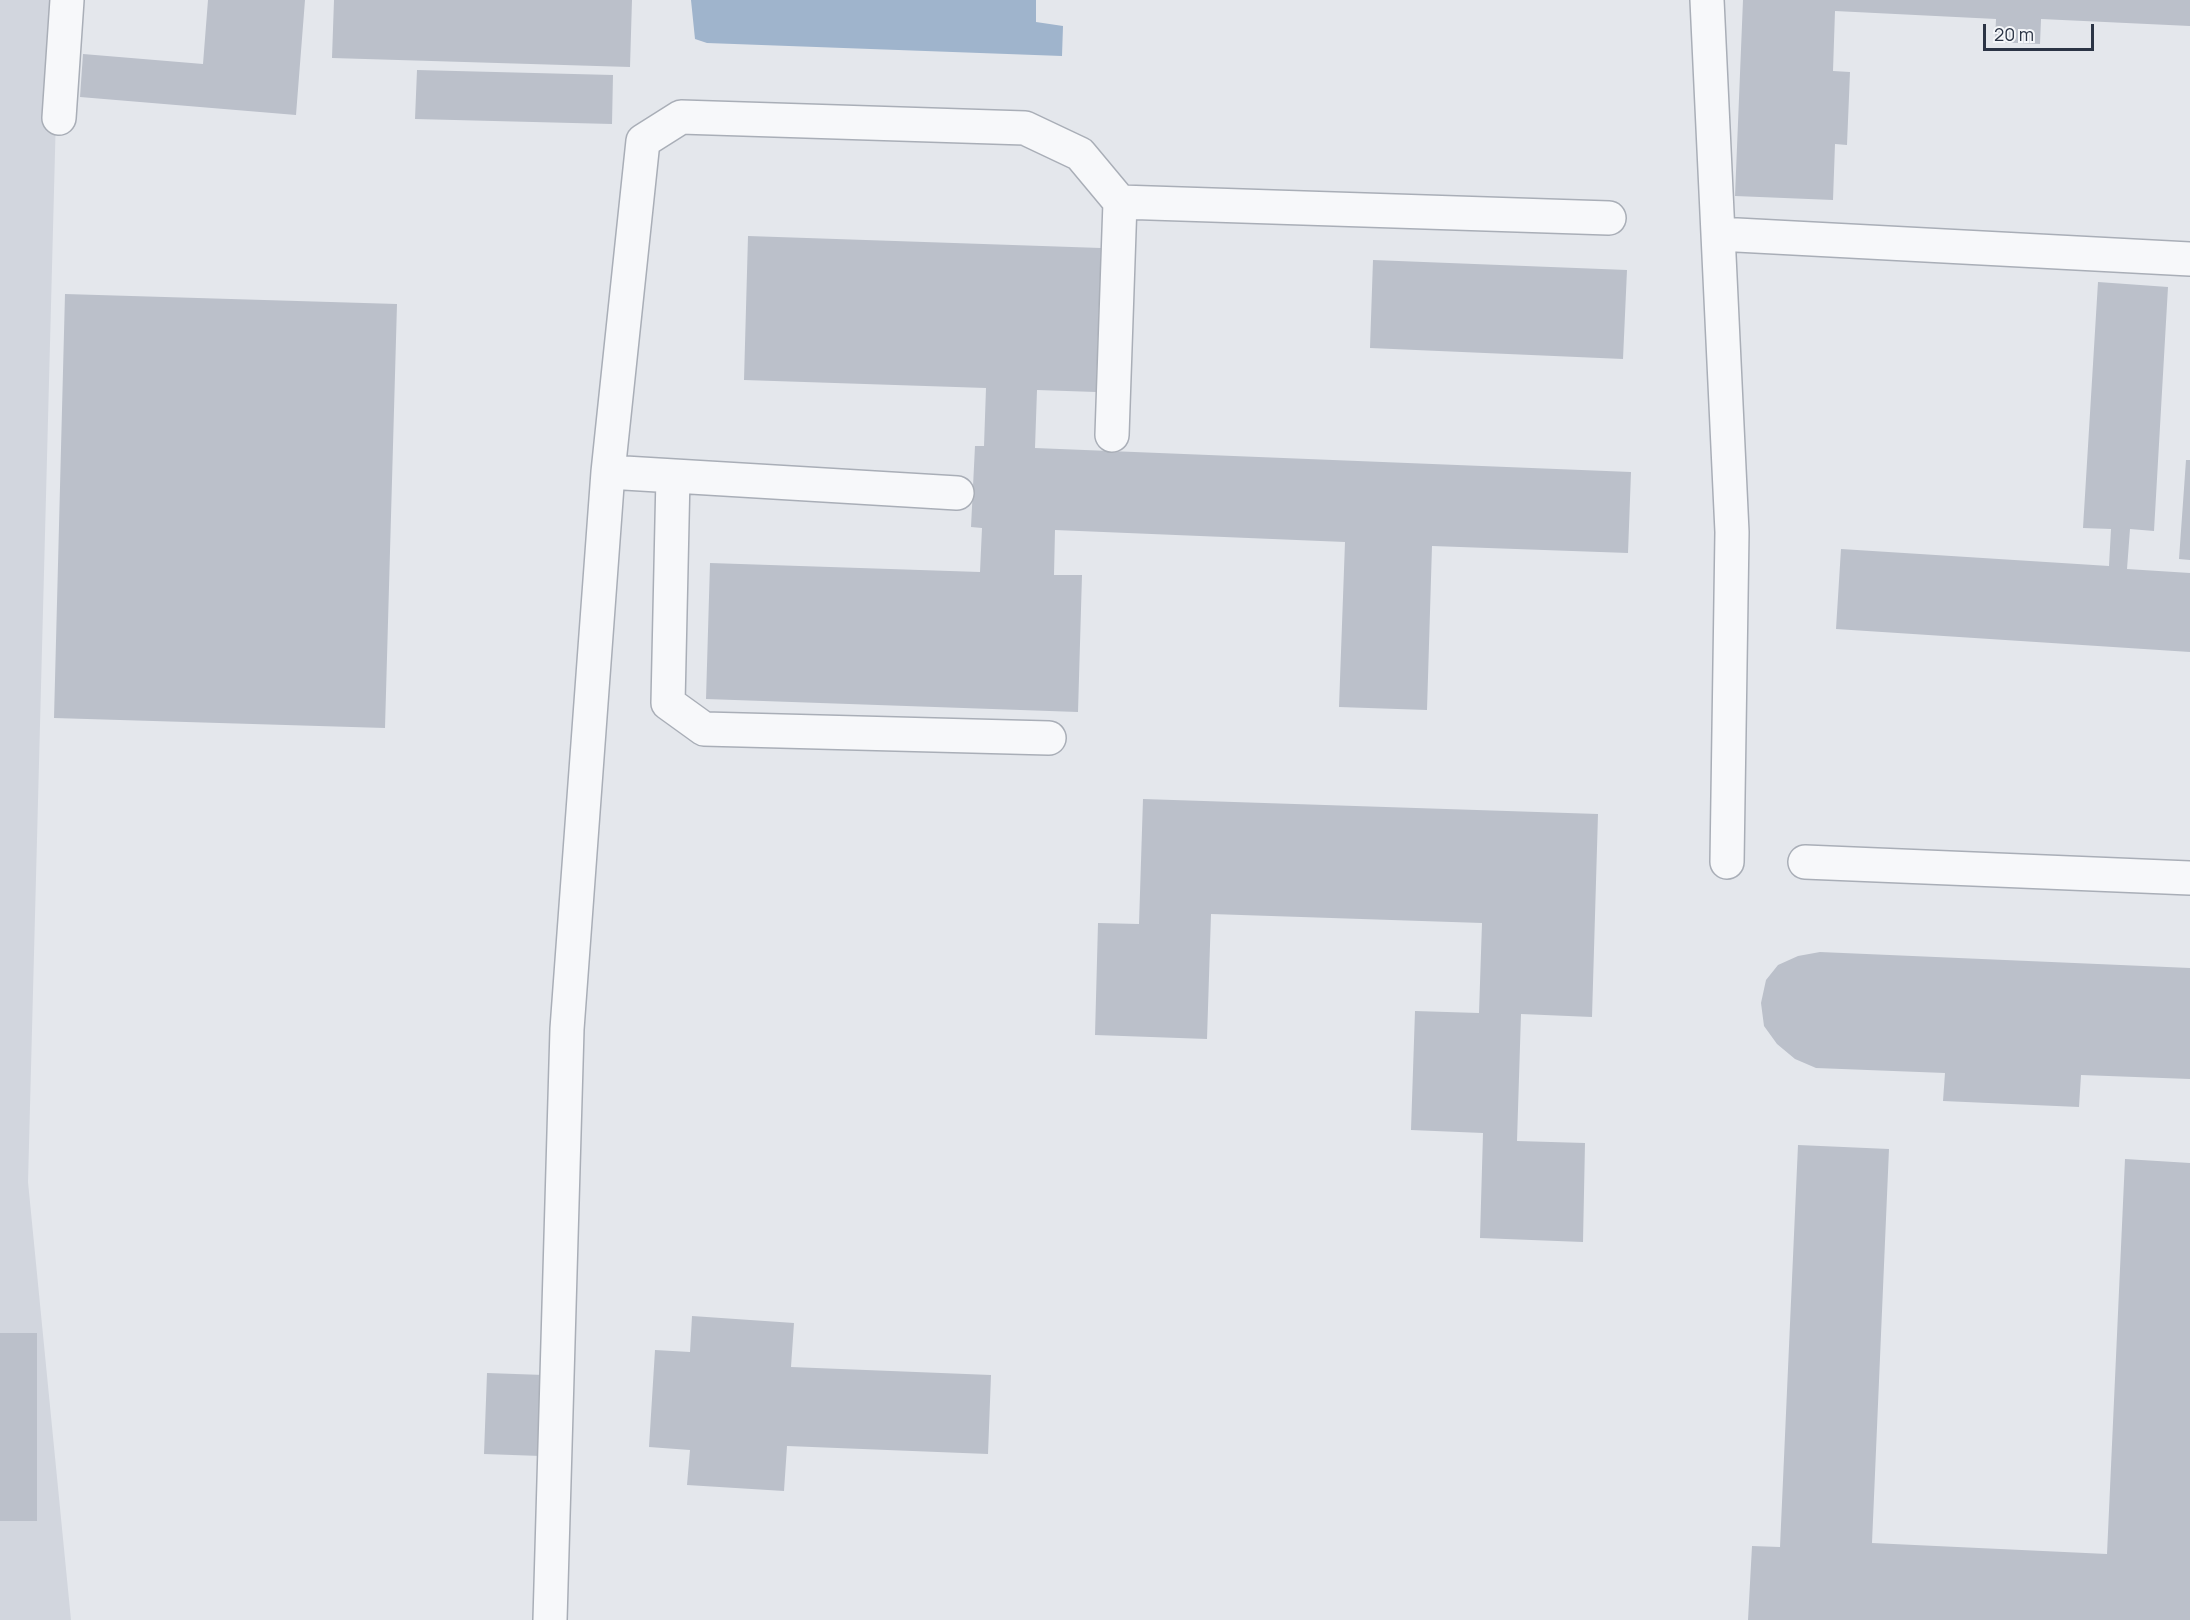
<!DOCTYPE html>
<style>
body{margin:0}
#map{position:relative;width:2190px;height:1620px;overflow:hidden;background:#e4e7ec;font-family:Manrope,sans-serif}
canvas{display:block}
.scale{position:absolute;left:1983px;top:24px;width:111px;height:27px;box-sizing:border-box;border:3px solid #2b3445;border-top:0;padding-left:8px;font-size:18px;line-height:21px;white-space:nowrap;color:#2b3445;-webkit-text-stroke:4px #f4f6f9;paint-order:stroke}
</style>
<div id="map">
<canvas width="2190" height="1620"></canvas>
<div class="scale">20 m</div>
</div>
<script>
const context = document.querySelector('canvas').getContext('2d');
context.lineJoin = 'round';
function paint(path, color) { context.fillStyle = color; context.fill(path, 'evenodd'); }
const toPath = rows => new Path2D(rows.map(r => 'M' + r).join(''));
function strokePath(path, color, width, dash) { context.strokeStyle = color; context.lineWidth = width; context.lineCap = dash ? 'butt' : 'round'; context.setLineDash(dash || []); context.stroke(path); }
const built = toPath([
 [0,0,59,0,28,1182,71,1620,0,1620]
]);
const water = toPath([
 [691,0,1036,0,1036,22,1063,26,1062,56,707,43,695,39]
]);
const building = toPath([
 [208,0,305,0,296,115,80,97,83,54,203,64],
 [334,0,632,0,630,67,332,58],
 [1743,0,2190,0,2190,26,2041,19,2040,44,1995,42,1996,19,1835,11,1833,71,1850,72,1847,145,1835,144,1833,200,1735,196],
 [417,70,613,75,612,124,415,119],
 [748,236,1101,248,1096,392,1037,390,1035,448,1631,472,1628,553,1432,546,1427,710,1339,707,1345,542,1055,530,1054,575,1082,575,1078,712,706,699,710,563,980,572,982,528,971,527,975,446,984,446,986,388,744,380],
 [1373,260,1627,270,1623,359,1370,348],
 [2098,282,2168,287,2154,531,2130,529,2127,569,2190,573,2190,652,1836,629,1841,549,2109,566,2111,529,2083,528],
 [65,294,397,304,385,728,54,718],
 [2186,460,2190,460,2190,560,2179,559],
 [1143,799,1598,814,1592,1017,1521,1014,1517,1141,1585,1143,1583,1242,1480,1238,1483,1133,1411,1130,1415,1011,1479,1013,1482,923,1211,914,1207,1039,1095,1035,1098,923,1139,924],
 [1820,952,2190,968,2190,1079,2081,1075,2079,1107,1943,1101,1945,1073,1816,1068,1795,1059,1777,1044,1764,1026,1761,1003,1766,980,1778,965,1798,956],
 [1798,1145,1889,1149,1872,1543,2107,1554,2125,1159,2190,1163,2190,1620,1748,1620,1752,1546,1780,1547],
 [692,1316,794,1323,791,1367,991,1375,988,1454,787,1446,784,1491,687,1485,690,1450,649,1447,655,1350,690,1352],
 [0,1333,37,1333,37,1521,0,1521],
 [487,1373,544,1375,541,1456,484,1454]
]);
const minor = toPath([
 [1707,0,1732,532,1727,862],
 [59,118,67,0],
 [1718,234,2190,259],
 [1112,435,1120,202],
 [608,472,957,493],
 [673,476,668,703,704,729,1049,738],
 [1805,862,2190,878],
 [550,1620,567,1029,608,472,643,141,681,117,1025,128,1080,154,1120,202,1609,218]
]);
paint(built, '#d2d6de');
paint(water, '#9fb4cc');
paint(building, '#bbc0ca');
strokePath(minor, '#a9aeb7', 36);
strokePath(minor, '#f7f8fa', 33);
</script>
